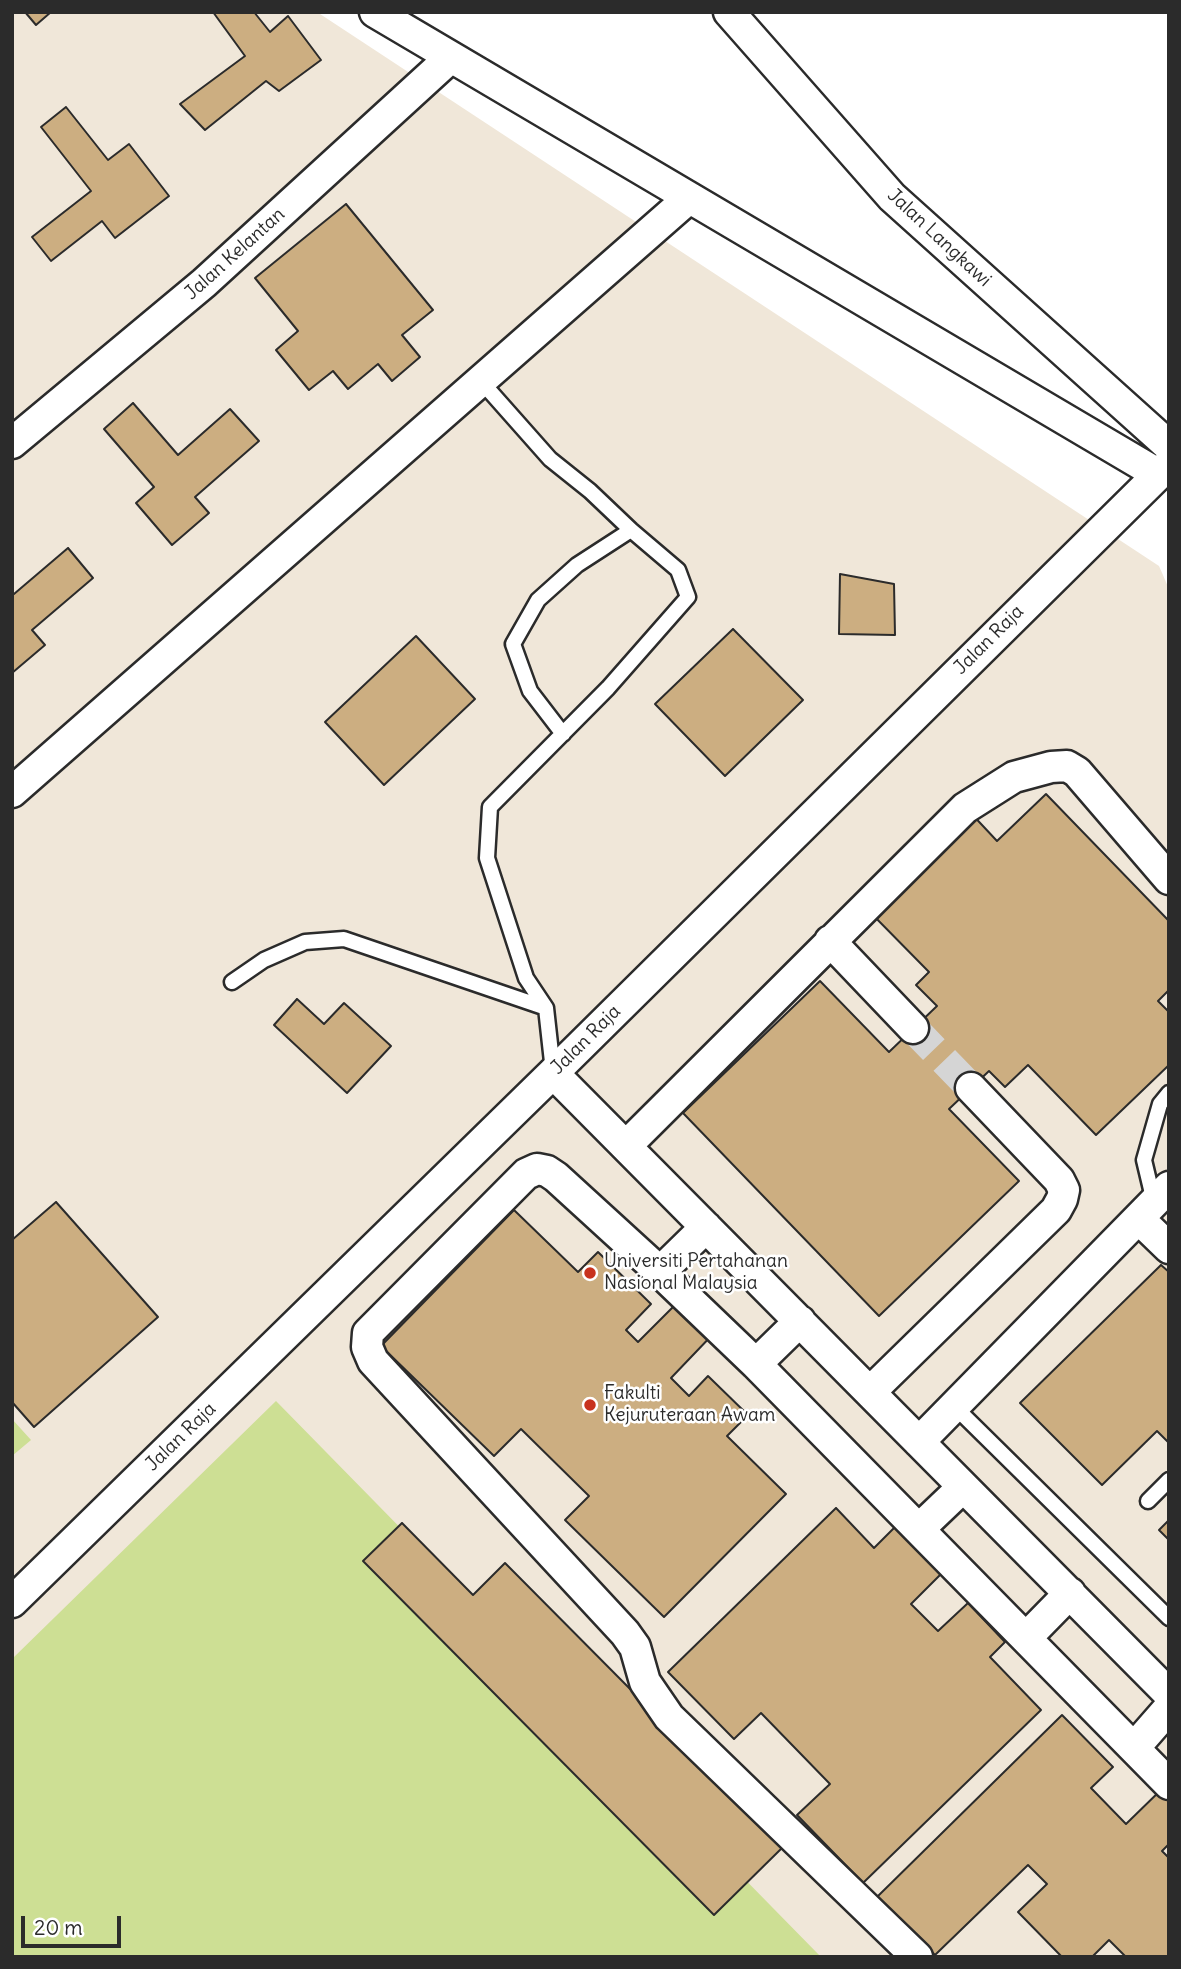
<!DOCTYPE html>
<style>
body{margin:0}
#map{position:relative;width:1181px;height:1969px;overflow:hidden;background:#fff;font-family:Delius,sans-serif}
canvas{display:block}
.frame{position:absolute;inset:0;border:14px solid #2b2b2b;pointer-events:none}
.scale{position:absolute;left:21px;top:1916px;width:100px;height:32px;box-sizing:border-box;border:4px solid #2b2b2b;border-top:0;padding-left:9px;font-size:21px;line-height:24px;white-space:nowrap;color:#2b2b2b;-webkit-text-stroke:5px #fff;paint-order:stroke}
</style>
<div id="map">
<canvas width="1181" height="1969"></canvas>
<div class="frame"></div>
<div class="scale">20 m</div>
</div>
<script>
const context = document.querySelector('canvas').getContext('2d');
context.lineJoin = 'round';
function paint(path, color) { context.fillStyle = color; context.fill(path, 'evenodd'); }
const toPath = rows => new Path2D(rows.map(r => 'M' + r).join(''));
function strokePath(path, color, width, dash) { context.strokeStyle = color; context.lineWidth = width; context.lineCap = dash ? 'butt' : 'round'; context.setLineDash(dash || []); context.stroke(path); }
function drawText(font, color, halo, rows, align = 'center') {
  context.font = font + ' Delius,sans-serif'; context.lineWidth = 5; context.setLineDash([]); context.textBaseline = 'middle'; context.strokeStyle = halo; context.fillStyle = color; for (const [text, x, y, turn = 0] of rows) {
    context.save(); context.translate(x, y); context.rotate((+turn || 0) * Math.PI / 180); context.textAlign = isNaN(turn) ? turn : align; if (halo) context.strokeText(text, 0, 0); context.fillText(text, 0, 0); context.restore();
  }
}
const built = toPath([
 [12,12,317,12,1159,566,1169,589,1169,1957,12,1957]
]);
const green = toPath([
 [276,1401,821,1957,12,1957,12,1659],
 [12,1419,31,1440,12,1456]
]);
const building = toPath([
 [25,12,51,12,36,25,25,12],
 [213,12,254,12,270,32,288,16,321,60,279,91,266,81,205,130,180,104,245,56,213,12],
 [66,107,108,160,129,144,169,196,115,238,102,221,51,261,32,237,91,191,41,127,66,107],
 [346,204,433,310,402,335,420,357,392,381,378,364,348,389,333,371,309,390,276,350,298,331,255,278,346,204],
 [133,403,178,455,230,409,259,441,195,497,209,513,172,545,136,503,154,487,104,429,133,403],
 [68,548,93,578,32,630,45,645,12,673,12,592,14,594,68,548],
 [840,574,894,584,895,635,839,634,840,574],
 [733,629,803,700,725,776,655,704,733,629],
 [416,636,475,699,384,785,325,722,416,636],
 [1046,794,1169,921,1169,990,1158,1001,1169,1012,1169,1065,1096,1135,1028,1065,1005,1087,989,1071,949,1109,1019,1181,879,1316,683,1113,820,981,889,1052,937,1006,916,985,929,972,866,908,968,810,997,841,1046,794],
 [297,999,324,1024,344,1003,391,1046,347,1093,274,1025,297,999],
 [56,1202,158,1317,34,1427,12,1402,12,1240,56,1202],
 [514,1210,578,1272,598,1252,651,1304,626,1330,638,1342,681,1299,715,1332,671,1378,689,1396,708,1376,748,1415,727,1436,786,1494,664,1617,565,1520,589,1496,521,1429,494,1456,381,1346,514,1210],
 [1161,1265,1169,1272,1169,1443,1157,1431,1102,1485,1020,1403,1161,1265],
 [836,1508,874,1548,895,1527,941,1574,911,1604,938,1631,968,1603,1005,1642,990,1657,1041,1710,863,1883,797,1815,830,1784,761,1713,734,1739,668,1672,836,1508],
 [1169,1520,1169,1540,1159,1530,1169,1520],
 [402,1523,473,1595,505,1563,785,1845,714,1915,363,1561,402,1523],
 [1062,1715,1113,1767,1091,1788,1126,1824,1166,1785,1169,1787,1169,1844,1162,1851,1169,1858,1169,1957,1126,1957,1109,1940,1092,1957,1062,1957,1018,1912,1047,1884,1028,1865,935,1955,877,1897,1062,1715]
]);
const minorTunnel = toPath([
 [913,1028,971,1088]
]);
const service = toPath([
 [480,380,550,459,590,491,631,530,678,570,688,597,608,688,490,807,487,858,526,978,546,1008,553,1071],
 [563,734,530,691,513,644,538,600,577,565,631,530],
 [232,982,264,960,305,942,344,939,546,1008],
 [1154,1202,1144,1160,1160,1104,1169,1093],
 [954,1406,1169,1618],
 [1148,1501,1169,1480]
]);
const minor = toPath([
 [375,12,1156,473],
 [729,12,892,197,1169,446],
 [12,443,204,283,451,57],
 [12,792,689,198],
 [830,941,913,1028],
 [553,1073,1169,1694],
 [626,1146,965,808,1014,777,1051,767,1067,766,1077,772,1169,879],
 [1139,1219,1169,1248],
 [660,1272,706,1227],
 [756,1364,800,1321],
 [870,1392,1056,1210,1062,1199,1064,1190,1059,1180,971,1088],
 [919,1442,1169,1187],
 [919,1529,963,1487],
 [12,1602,553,1073,1169,464],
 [1026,1638,1070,1593],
 [1134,1748,1169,1708],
 [917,1957,669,1717,645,1682,635,1647,625,1633,373,1361,367,1347,368,1333,526,1174,537,1169,547,1171,556,1177,660,1272,756,1364,1169,1784]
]);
const markers = [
 [590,1273,7,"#c8321e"],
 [590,1405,7,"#c8321e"]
];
const streetNames = [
 ["Jalan Langkawi",939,238,43],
 ["Jalan Kelantan",235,254,-42],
 ["Jalan Raja",989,640,-45],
 ["Jalan Raja",586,1040,-45],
 ["Jalan Raja",181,1437,-44]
];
const poiNames = [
 ["Universiti Pertahanan",604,1262],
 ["Nasional Malaysia",604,1284],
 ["Fakulti",604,1394],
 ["Kejuruteraan Awam",604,1416]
];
paint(built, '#f0e7d9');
paint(green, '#cddf94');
paint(building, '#ccae81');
strokePath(building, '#2b2b2b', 2);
strokePath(minorTunnel, '#d5d5d5', 30, [30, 15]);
strokePath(service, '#2b2b2b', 19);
strokePath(minor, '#2b2b2b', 35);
strokePath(service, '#fff', 14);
strokePath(minor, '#fff', 30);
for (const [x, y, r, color] of markers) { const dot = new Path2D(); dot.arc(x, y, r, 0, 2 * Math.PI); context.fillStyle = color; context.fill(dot); strokePath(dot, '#fff', 2.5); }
drawText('19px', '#2b2b2b', '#fff', streetNames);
drawText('19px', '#2b2b2b', '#fff', poiNames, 'left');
</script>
